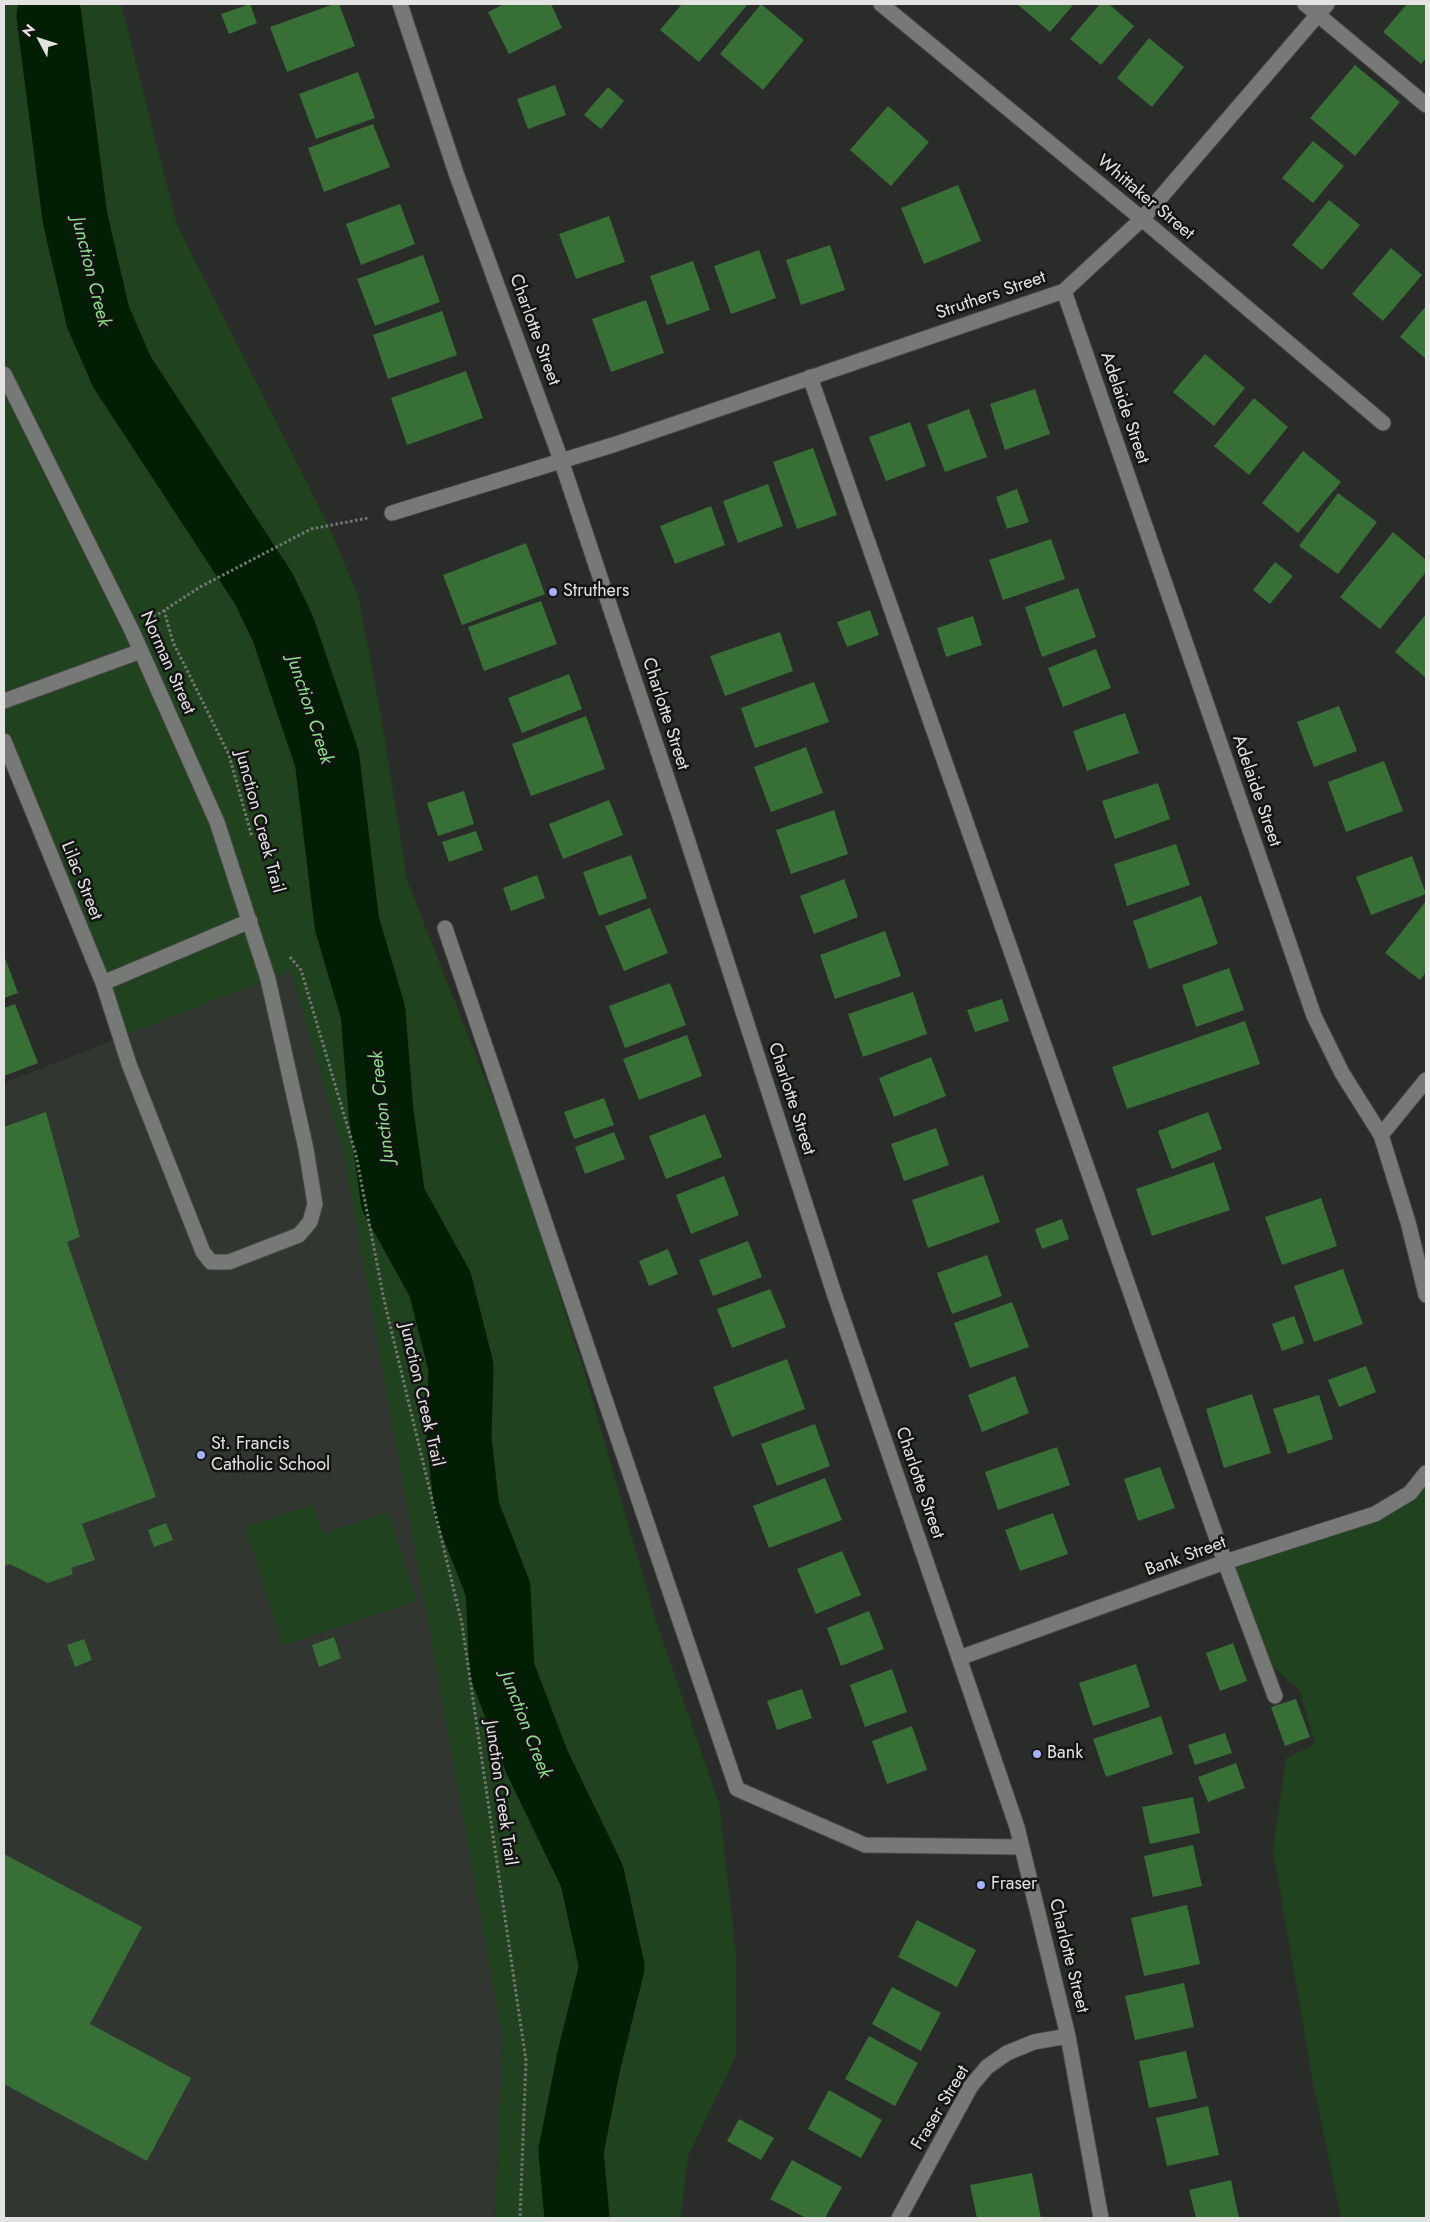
<!DOCTYPE html>
<style>
body{margin:0}
#map{position:relative;width:1430px;height:2222px;overflow:hidden;background:#2a2c2a;font-family:Jost,sans-serif}
canvas{display:block}
.frame{position:absolute;inset:0;border:5px solid #e3e4e2;pointer-events:none}
.north{position:absolute;left:15px;top:15px;width:50px;height:50px;-webkit-text-stroke:4px #131413;paint-order:stroke;rotate:310deg;font-size:14px;font-weight:700;line-height:20px;text-align:center;color:#e3e4e2}
.north::after{content:'';display:block;margin:auto;width:18px;height:22px;background:#e3e4e2;clip-path:polygon(50% 0,100% 100%,50% 72%,0 100%)}
</style>
<div id="map">
<canvas width="1430" height="2222"></canvas>
<div class="frame"></div>
<div class="north">N</div>
</div>
<script>
const context = document.querySelector('canvas').getContext('2d');
context.lineJoin = 'round';
function paint(path, color) { context.fillStyle = color; context.fill(path, 'evenodd'); }
const toPath = rows => new Path2D(rows.map(r => 'M' + r).join(''));
function strokePath(path, color, width, dash) { context.strokeStyle = color; context.lineWidth = width; context.lineCap = dash ? 'butt' : 'round'; context.setLineDash(dash || []); context.stroke(path); }
function drawText(font, color, halo, rows, align = 'center') {
  context.font = font + ' Jost,sans-serif'; context.lineWidth = 5; context.setLineDash([]); context.textBaseline = 'middle'; context.strokeStyle = halo; context.fillStyle = color; for (const [text, x, y, turn = 0] of rows) {
    context.save(); context.translate(x, y); context.rotate((+turn || 0) * Math.PI / 180); context.textAlign = isNaN(turn) ? turn : align; if (halo) context.strokeText(text, 0, 0); context.fillText(text, 0, 0); context.restore();
  }
}
const built = toPath([
 [291,970,343,1150,503,2039,495,2218,4,2218,4,1083]
]);
const green = toPath([
 [4,4,121,4,177,225,330,529,358,596,381,715,407,880,512,1147,584,1371,656,1621,719,1804,736,1955,736,2056,688,2156,681,2218,495,2218,503,2039,343,1150,291,970,126,1035,4,734],
 [1426,1469,1426,2218,1341,2218,1312,2077,1273,1849,1286,1758,1315,1744,1300,1691,1257,1652,1222,1560,1395,1500],
 [314,1505,323,1534,388,1512,417,1601,283,1645,245,1526]
]);
const river = toPath([
 [49,16,75,218,98,317,122,372,264,589,283,629,327,759,347,924,373,1012,381,1112,393,1199,440,1284,461,1367,459,1438,467,1510,498,1589,502,1670,537,1762,592,1876,612,1967,589,2060,571,2151,577,2218]
]);
const building = toPath([
 [250,4,257,23,229,34,221,14],
 [334,4,339,4,355,46,287,72,270,27],
 [504,4,551,4,562,28,509,54,488,12],
 [682,4,748,4,699,62,660,30],
 [761,4,804,40,763,90,720,54],
 [1017,4,1074,4,1050,32],
 [1100,4,1109,4,1134,26,1101,65,1070,39],
 [1407,4,1426,4,1426,58,1421,64,1383,32],
 [1149,38,1184,67,1152,107,1117,78],
 [1355,65,1400,102,1355,156,1310,118],
 [358,72,375,118,316,139,299,94],
 [555,85,566,115,528,129,517,99],
 [608,87,624,101,601,129,584,115],
 [888,106,929,142,891,186,850,150],
 [373,124,390,167,324,192,308,148],
 [1313,141,1344,166,1313,203,1282,178],
 [958,185,981,241,924,264,901,208],
 [1329,200,1360,225,1322,270,1292,245],
 [400,204,415,244,361,265,346,224],
 [609,216,625,262,576,279,559,234],
 [830,245,845,290,801,305,786,260],
 [1391,248,1422,275,1383,321,1352,294],
 [759,250,776,298,731,314,714,266],
 [423,255,440,302,375,326,357,279],
 [693,261,710,310,667,325,650,276],
 [646,300,664,353,611,372,592,319],
 [1426,306,1426,359,1400,337],
 [442,311,457,355,388,379,373,335],
 [1205,354,1245,388,1214,426,1173,392],
 [466,371,483,418,407,445,391,398],
 [1035,389,1050,434,1005,450,990,404],
 [1254,398,1288,427,1249,475,1214,446],
 [969,409,987,457,945,472,927,425],
 [910,422,926,466,886,481,869,437],
 [813,448,837,515,797,529,773,462],
 [1303,451,1341,482,1298,533,1262,503],
 [768,484,783,526,738,543,723,501],
 [1017,489,1029,522,1007,529,996,497],
 [1338,493,1377,522,1338,574,1299,546],
 [711,506,725,545,675,564,660,526],
 [1393,532,1426,560,1426,572,1380,629,1340,597],
 [1051,539,1065,579,1003,600,989,560],
 [526,543,545,594,462,625,443,575],
 [1275,562,1293,576,1270,604,1253,590],
 [1078,588,1096,637,1042,657,1025,607],
 [541,601,557,644,484,671,468,627],
 [870,610,879,635,847,647,837,622],
 [1426,614,1426,678,1395,652],
 [973,616,982,645,946,657,937,628],
 [780,632,793,671,725,696,710,656],
 [1096,649,1111,688,1063,707,1048,668],
 [569,674,582,709,522,733,508,698],
 [814,682,829,722,755,748,741,708],
 [1339,706,1357,751,1314,767,1297,722],
 [1125,713,1139,753,1087,771,1073,731],
 [586,716,605,769,531,796,512,744],
 [806,747,823,793,771,812,754,767],
 [1384,761,1403,811,1346,832,1328,782],
 [1158,783,1170,819,1115,839,1102,801],
 [464,791,474,824,438,836,427,803],
 [609,800,623,835,563,859,549,824],
 [834,810,848,854,791,874,776,830],
 [476,831,483,850,449,862,442,842],
 [1176,844,1190,885,1127,906,1114,864],
 [631,855,647,898,599,916,583,872],
 [1412,856,1426,894,1371,915,1356,877],
 [537,875,545,898,511,911,503,888],
 [844,879,858,917,814,934,800,896],
 [1201,896,1218,944,1149,969,1133,921],
 [1426,901,1426,972,1420,980,1385,953],
 [650,908,668,953,624,971,605,926],
 [885,931,901,976,835,999,820,955],
 [4,955,18,993,4,998],
 [1229,968,1244,1010,1196,1027,1182,985],
 [670,983,686,1025,625,1048,609,1006],
 [913,992,927,1034,863,1057,848,1014],
 [1002,999,1009,1021,975,1032,967,1010],
 [15,1004,38,1063,4,1076,4,1008],
 [1245,1021,1260,1064,1127,1109,1112,1067],
 [687,1035,702,1076,639,1100,623,1059],
 [931,1057,946,1096,894,1117,879,1078],
 [604,1098,614,1125,574,1139,564,1112],
 [46,1112,80,1237,67,1242,156,1497,82,1524,95,1560,71,1568,73,1574,48,1583,10,1564,4,1566,4,1127],
 [1208,1112,1222,1149,1172,1169,1158,1131],
 [705,1114,722,1157,666,1179,649,1136],
 [936,1128,949,1165,904,1181,891,1144],
 [614,1132,625,1159,585,1174,575,1147],
 [1214,1162,1230,1210,1152,1236,1136,1189],
 [983,1175,1000,1222,928,1248,912,1200],
 [724,1176,739,1215,691,1234,676,1195],
 [1321,1198,1337,1246,1282,1265,1265,1217],
 [1062,1219,1069,1239,1042,1249,1035,1229],
 [748,1241,762,1277,713,1296,699,1260],
 [668,1249,678,1274,649,1286,639,1261],
 [987,1255,1002,1296,952,1314,937,1273],
 [1343,1269,1363,1324,1314,1342,1294,1286],
 [770,1289,786,1327,732,1348,717,1309],
 [1012,1302,1029,1347,970,1368,954,1323],
 [1294,1316,1304,1343,1282,1351,1272,1324],
 [787,1359,805,1409,732,1437,713,1387],
 [1366,1366,1376,1392,1339,1407,1328,1380],
 [1015,1376,1029,1413,982,1432,968,1395],
 [1252,1394,1271,1453,1224,1468,1206,1409],
 [1319,1395,1333,1439,1288,1454,1273,1409],
 [815,1424,830,1466,777,1486,761,1444],
 [1057,1447,1070,1485,998,1510,985,1472],
 [1160,1467,1175,1508,1138,1521,1124,1479],
 [825,1478,842,1520,769,1548,753,1506],
 [1053,1513,1068,1554,1020,1571,1005,1530],
 [166,1523,173,1540,154,1547,148,1530],
 [842,1551,861,1595,816,1614,797,1569],
 [869,1611,884,1649,841,1666,827,1628],
 [334,1637,341,1658,319,1667,312,1645],
 [84,1639,92,1660,75,1667,67,1645],
 [1233,1643,1247,1681,1220,1691,1206,1653],
 [1136,1664,1150,1707,1093,1726,1079,1683],
 [892,1669,907,1712,865,1727,850,1685],
 [802,1689,812,1718,777,1730,767,1701],
 [1296,1699,1310,1737,1285,1746,1271,1707],
 [1161,1716,1173,1754,1106,1777,1093,1739],
 [912,1726,927,1770,887,1784,872,1741],
 [1225,1733,1232,1753,1195,1765,1188,1745],
 [1236,1763,1245,1788,1208,1802,1198,1777],
 [1193,1797,1200,1833,1150,1844,1142,1807],
 [1193,1845,1202,1886,1153,1897,1144,1856],
 [4,1854,142,1927,90,2024,191,2078,147,2161,4,2084],
 [1187,1905,1200,1964,1144,1976,1131,1918],
 [917,1920,976,1950,957,1987,898,1957],
 [1184,1983,1194,2027,1135,2040,1125,1996],
 [892,1987,941,2013,921,2051,872,2024],
 [869,2036,918,2063,895,2106,845,2079],
 [1186,2051,1197,2098,1149,2108,1139,2061],
 [829,2090,882,2120,861,2158,808,2129],
 [1208,2106,1219,2155,1167,2166,1156,2118],
 [739,2119,774,2138,761,2160,727,2141],
 [792,2160,842,2187,825,2218,806,2218,770,2199],
 [1032,2173,1041,2218,977,2218,970,2185],
 [1231,2180,1239,2218,1196,2218,1189,2190]
]);
const path = toPath([
 [164,610,173,642,229,755,252,837],
 [154,617,200,587,311,529,368,518],
 [290,957,301,970,356,1155,384,1300,462,1624,526,2061,520,2218]
]);
const minor = toPath([
 [400,4,456,173,561,460,681,820,834,1293,1017,1827,1068,2036,1101,2218],
 [881,4,1142,219,1383,423],
 [1305,4,1426,105],
 [1064,291,1314,1016,1342,1073,1381,1135,1408,1222,1426,1295],
 [4,374,132,631,217,822,268,979,306,1149,315,1204,310,1222,299,1235,229,1262,211,1262,203,1252,129,1064,103,983,4,741],
 [810,377,1225,1562,1275,1696],
 [392,513,616,444,1064,291,1142,219,1327,4],
 [4,701,141,651],
 [445,928,737,1789,865,1845,1022,1847],
 [103,983,250,921],
 [1381,1135,1426,1080],
 [959,1658,1225,1562,1375,1514,1410,1493,1426,1473],
 [899,2218,971,2086,987,2067,1007,2053,1034,2042,1068,2036]
]);
const markers = [
 [553,592,5,"#a6b1fc"],
 [201,1455,5,"#a6b1fc"],
 [1037,1754,5,"#a6b1fc"],
 [981,1885,5,"#a6b1fc"]
];
const streetNames = [
 ["Whittaker Street",1145,198,40],
 ["Struthers Street",991,296,-19],
 ["Charlotte Street",534,330,70],
 ["Adelaide Street",1124,408,71],
 ["Norman Street",167,663,66],
 ["Charlotte Street",665,714,72],
 ["Adelaide Street",1256,791,71],
 ["Junction Creek Trail",259,822,75],
 ["Lilac Street",81,881,68],
 ["Charlotte Street",791,1099,72],
 ["Junction Creek Trail",421,1395,77],
 ["Charlotte Street",919,1483,71],
 ["Bank Street",1186,1557,-20],
 ["Junction Creek Trail",500,1793,82],
 ["Charlotte Street",1068,1956,76],
 ["Fraser Street",941,2108,-59]
];
const poiNames = [
 ["Struthers",563,592],
 ["St. Francis",211,1445],
 ["Catholic School",211,1466],
 ["Bank",1047,1754],
 ["Fraser",991,1885]
];
const waterNames = [
 ["Junction Creek",90,272,76],
 ["Junction Creek",309,710,72],
 ["Junction Creek",383,1107,-96],
 ["Junction Creek",525,1725,69]
];
paint(built, '#313730');
paint(green, '#20421f');
strokePath(river, '#031f03', 65);
paint(building, '#386f37');
strokePath(minor, '#454744', 17);
strokePath(path, '#767775', 3, [2.5, 2.5]);
strokePath(minor, '#767976', 15);
for (const [x, y, r, color] of markers) { const dot = new Path2D(); dot.arc(x, y, r, 0, 2 * Math.PI); context.fillStyle = color; context.fill(dot); strokePath(dot, '#131413', 2); }
drawText('18px', '#e3e4e2', '#131413', streetNames);
drawText('18px', '#e3e4e2', '#131413', poiNames, 'left');
drawText('italic 19px', '#90dd8d', '#131413', waterNames);
</script>
